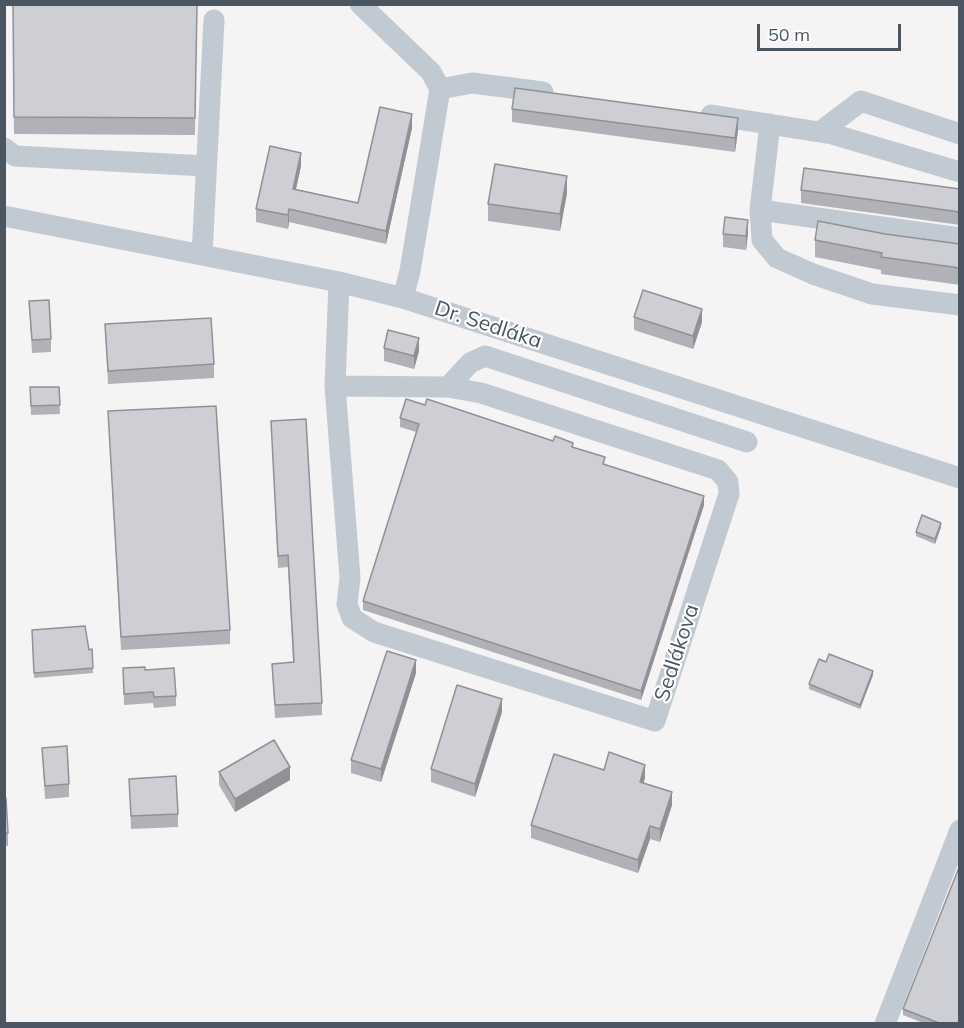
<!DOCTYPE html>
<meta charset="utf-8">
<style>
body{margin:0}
#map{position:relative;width:964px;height:1028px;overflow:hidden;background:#f5f3f3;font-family:Mulish,sans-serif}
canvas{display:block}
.frame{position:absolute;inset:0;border:6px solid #4a5661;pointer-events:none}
.scale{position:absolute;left:757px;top:24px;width:144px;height:27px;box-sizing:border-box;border:3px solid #4a5661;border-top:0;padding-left:8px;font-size:18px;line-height:21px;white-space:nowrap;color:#4a5661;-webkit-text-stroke:4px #fff;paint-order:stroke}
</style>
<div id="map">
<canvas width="964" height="1028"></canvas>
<div class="frame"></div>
<div class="scale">50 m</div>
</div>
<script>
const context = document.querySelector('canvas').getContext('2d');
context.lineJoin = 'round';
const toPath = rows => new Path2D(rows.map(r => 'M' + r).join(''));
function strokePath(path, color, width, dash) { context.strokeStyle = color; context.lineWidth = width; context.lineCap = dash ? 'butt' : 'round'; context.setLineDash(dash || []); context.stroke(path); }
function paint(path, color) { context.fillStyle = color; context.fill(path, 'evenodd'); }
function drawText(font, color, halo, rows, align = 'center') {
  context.font = font + ' Mulish,sans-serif'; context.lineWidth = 4.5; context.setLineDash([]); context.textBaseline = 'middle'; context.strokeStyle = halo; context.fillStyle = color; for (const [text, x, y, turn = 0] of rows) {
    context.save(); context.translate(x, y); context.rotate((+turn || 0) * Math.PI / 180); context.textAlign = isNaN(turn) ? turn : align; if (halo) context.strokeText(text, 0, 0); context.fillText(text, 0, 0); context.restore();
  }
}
const minor = toPath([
 [360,4,431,72,440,89,410,271,403,298],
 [440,89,472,83,543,92],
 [711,115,832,134,960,172],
 [770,124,760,210,762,240,777,258,813,274,872,294,960,305],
 [820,132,861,101,960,134],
 [4,148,15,156,206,166],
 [760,210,960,238],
 [4,216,339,282,403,298,960,478],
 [202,255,214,20],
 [335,386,448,387,481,393,718,470,728,482,729,494,655,721,374,632,352,618,347,604,350,578,335,386,339,282],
 [448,387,470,363,485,356,747,442],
 [885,1024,960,830]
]);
const wall = toPath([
 [13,4,197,4,195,135,14,134],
 [512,109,738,131,735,152,512,122],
 [412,128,386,244,289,222,288,229,256,222,256,209,301,166,296,189,358,203],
 [960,189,960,225,801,203,801,190],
 [567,193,560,231,488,221,488,204],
 [748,233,746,250,723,247,723,234],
 [885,234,960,244,960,285,881,274,881,270,815,257,815,240],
 [29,301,51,339,51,352,32,353],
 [634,317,702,322,693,349,634,330],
 [105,324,214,364,214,378,108,384],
 [384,348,419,351,414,369,384,361],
 [30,387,59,387,60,414,31,415],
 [425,405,573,447,605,464,704,505,641,700,363,610,363,601,416,432,400,427,400,418],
 [108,411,230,630,230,644,121,650],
 [271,421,322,703,322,715,275,718,272,664,293,662,288,567,278,568],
 [941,527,935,544,916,536,916,532],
 [32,630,89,650,92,649,93,673,34,678],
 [826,662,873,675,860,709,809,689,809,684],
 [123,668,145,670,176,696,176,706,154,708,153,703,124,705],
 [416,673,381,782,351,773,351,760],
 [502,712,475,797,431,782,431,769],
 [42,748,69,784,69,797,45,799],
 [604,770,645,778,643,783,672,805,660,842,650,839,638,873,531,838,531,825],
 [219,772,290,780,235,812,219,785],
 [129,779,178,814,178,827,131,829],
 [4,798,8,833,8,846,4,846],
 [903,1009,960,1023,923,1023,903,1015]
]);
const shadedWall = toPath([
 [412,114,412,128,386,244,386,231],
 [738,118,738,131,735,152,735,138],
 [301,153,301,166,293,202,293,189],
 [567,176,567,193,560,231,560,214],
 [289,209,289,222,288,229,288,215],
 [748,220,748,233,746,250,746,236],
 [702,309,702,322,693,349,693,336],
 [419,338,419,351,414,369,414,356],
 [704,496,704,505,641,700,641,691],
 [941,523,941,527,935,544,935,539],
 [416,660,416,673,381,782,381,769],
 [873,671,873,675,860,709,860,705],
 [502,699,502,712,475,797,475,784],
 [645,765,645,778,640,795,640,782],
 [290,767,290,780,235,812,235,799],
 [672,792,672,805,660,842,660,829],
 [650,826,650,839,638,873,638,860]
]);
const building = toPath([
 [13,4,197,4,195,118,14,117,13,4],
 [515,88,738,118,735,138,512,109,515,88],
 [380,107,412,114,386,231,289,209,288,215,256,209,270,146,301,153,293,189,358,203,380,107],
 [495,164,567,176,560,214,488,204,495,164],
 [804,168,960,189,960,212,801,190,804,168],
 [725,217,748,220,746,236,723,234,725,217],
 [818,221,885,234,960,244,960,268,881,257,882,253,815,240,818,221],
 [643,290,702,309,693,336,634,317,643,290],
 [49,300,51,339,32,340,29,301,49,300],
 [211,318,214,364,108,371,105,324,211,318],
 [388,330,419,338,414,356,384,348,388,330],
 [30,387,59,387,60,405,31,406,30,387],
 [406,399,425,405,427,399,553,441,555,436,573,443,572,447,605,457,603,464,704,496,641,691,363,601,419,424,400,418,406,399],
 [216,406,230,630,121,637,108,411,216,406],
 [306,419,322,703,275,705,272,664,294,662,288,555,278,556,271,421,306,419],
 [922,515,941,523,935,539,916,532,922,515],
 [85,626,89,650,92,649,93,668,34,673,32,630,85,626],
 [387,651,416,660,381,769,351,760,387,651],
 [829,654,873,671,860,705,809,684,819,659,826,662,829,654],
 [145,667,145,670,174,668,176,696,154,697,153,692,124,694,123,668,145,667],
 [457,685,502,699,475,784,431,769,457,685],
 [274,740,290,767,235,799,219,772,274,740],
 [67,746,69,784,45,786,42,748,67,746],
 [609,752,645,765,640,782,672,792,660,829,650,826,638,860,531,825,554,754,604,770,609,752],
 [176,776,178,814,131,816,129,779,176,776],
 [4,798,6,798,8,833,4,833,4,798],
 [960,865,960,1023,939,1023,903,1009,960,865]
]);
const streetNames = [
 ["Dr. Sedláka",488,325,18],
 ["Sedlákova",677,653,-72]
];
strokePath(minor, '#c1cad2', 21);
paint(wall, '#b0b2b7');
paint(shadedWall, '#909195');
paint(building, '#cdcfd5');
strokePath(building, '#909195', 1.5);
drawText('21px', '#4a5661', '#fff', streetNames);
</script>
